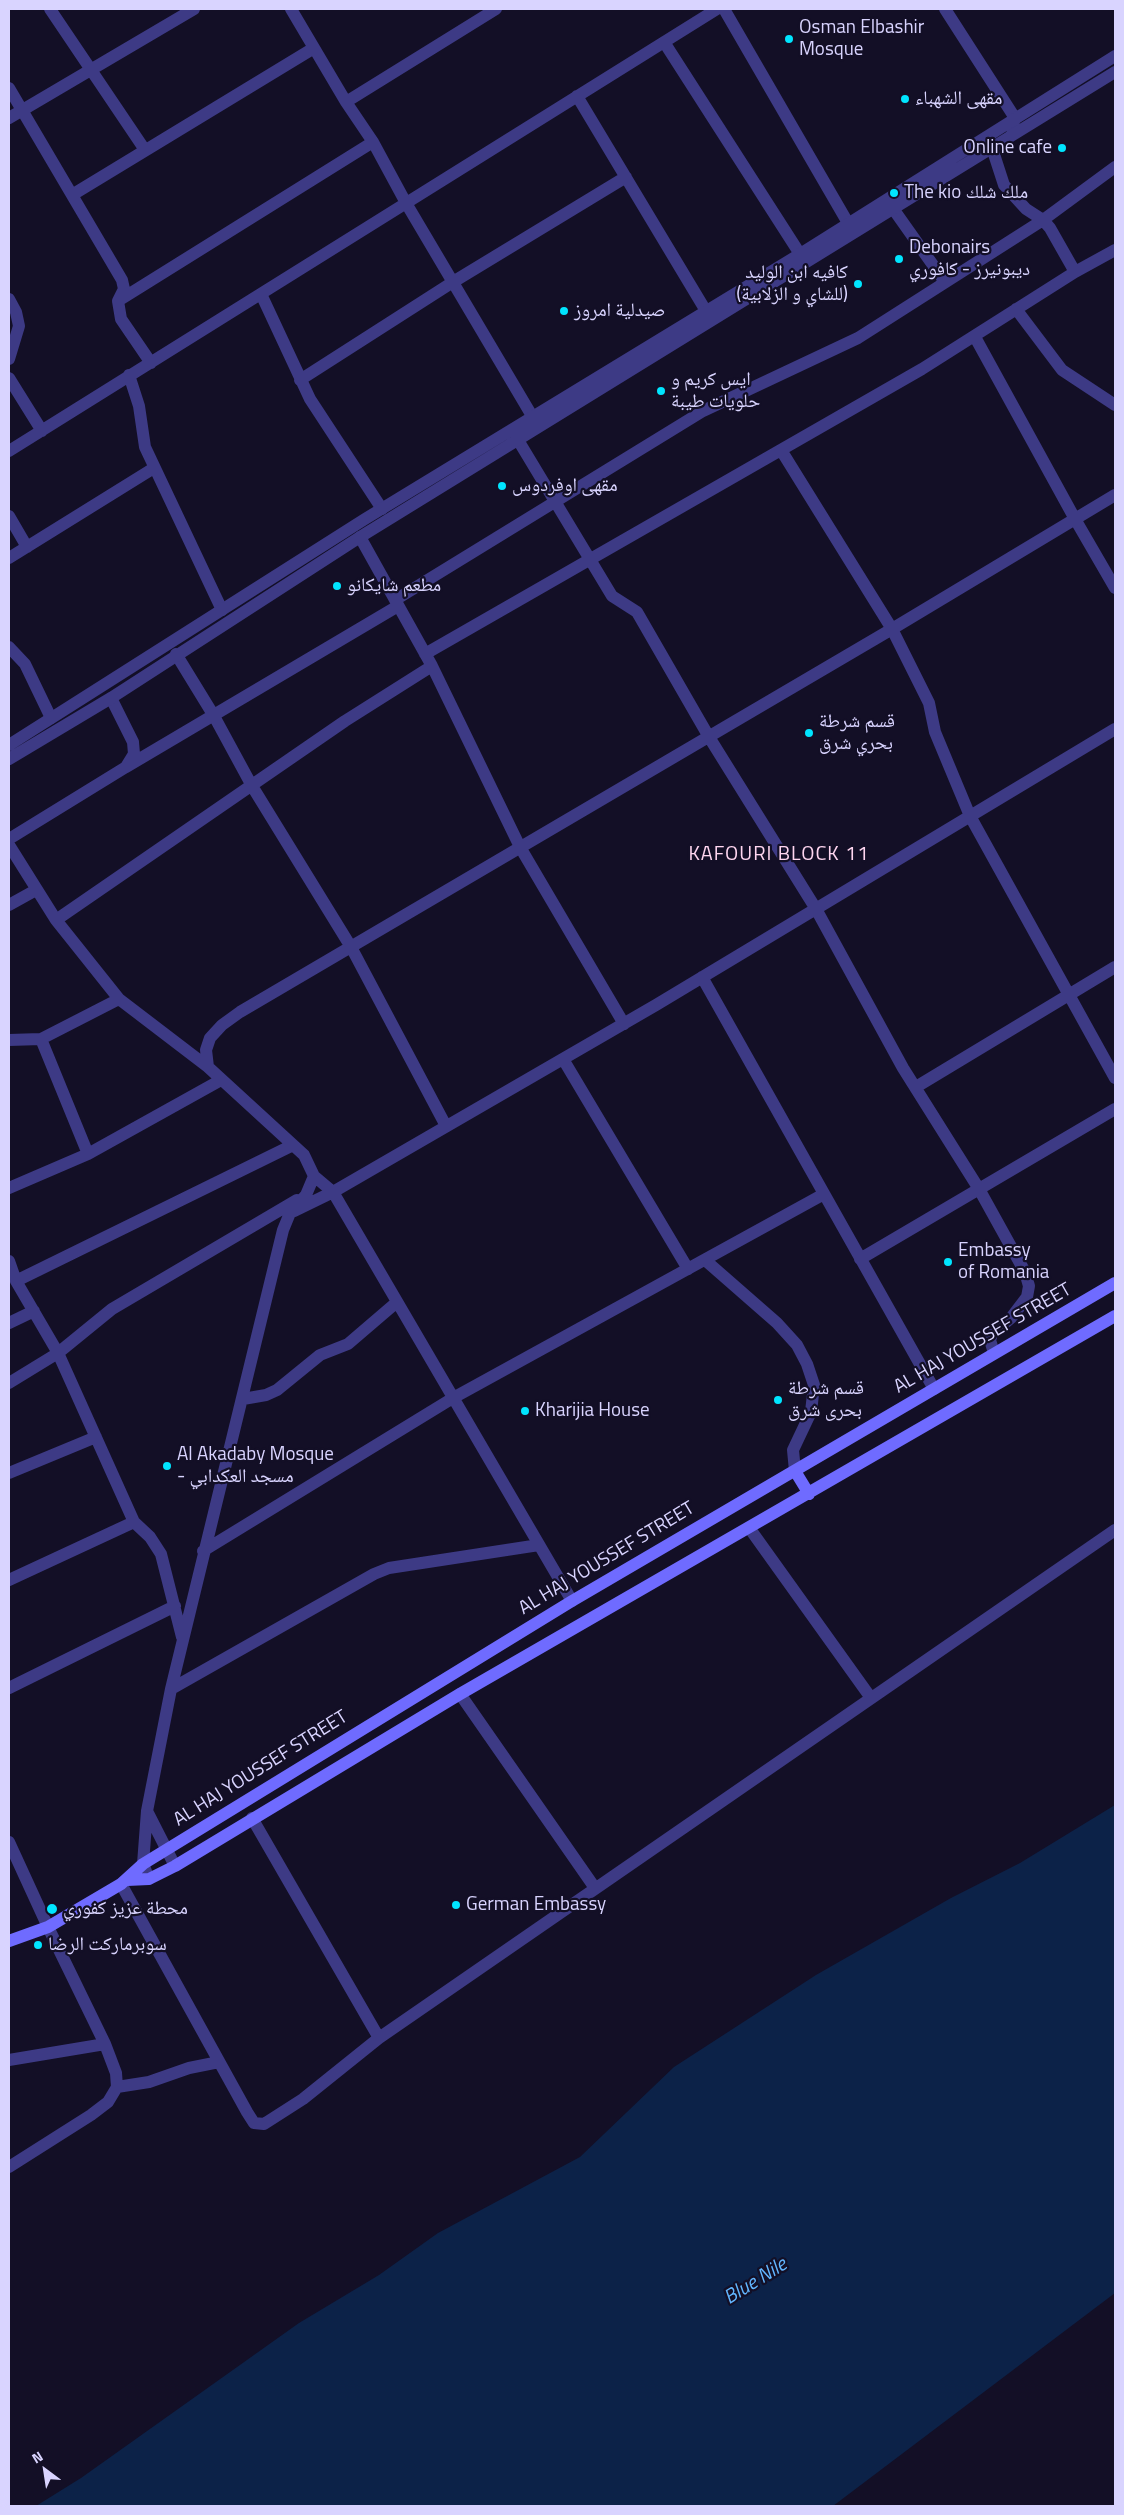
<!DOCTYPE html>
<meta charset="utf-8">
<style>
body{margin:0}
#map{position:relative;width:1124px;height:2515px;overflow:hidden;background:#130f26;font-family:"Titillium Web",sans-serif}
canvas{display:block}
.frame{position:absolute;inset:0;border:10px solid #d9d4ff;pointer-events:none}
.north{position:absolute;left:20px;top:2445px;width:50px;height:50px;-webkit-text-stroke:4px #130f26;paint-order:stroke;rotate:329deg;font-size:14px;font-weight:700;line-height:20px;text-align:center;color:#d9d4ff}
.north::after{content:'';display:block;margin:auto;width:18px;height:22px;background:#d9d4ff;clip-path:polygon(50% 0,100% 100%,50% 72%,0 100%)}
</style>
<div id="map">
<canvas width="1124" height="2515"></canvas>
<div class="frame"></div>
<div class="north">N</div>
</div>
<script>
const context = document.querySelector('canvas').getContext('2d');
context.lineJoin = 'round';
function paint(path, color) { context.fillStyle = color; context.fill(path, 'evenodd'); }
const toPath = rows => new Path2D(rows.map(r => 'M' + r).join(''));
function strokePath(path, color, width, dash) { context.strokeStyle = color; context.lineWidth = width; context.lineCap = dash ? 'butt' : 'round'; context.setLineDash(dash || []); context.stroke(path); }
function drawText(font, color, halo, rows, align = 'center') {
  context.font = font + ' "Titillium Web","Noto Naskh Arabic",sans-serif'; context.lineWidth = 4.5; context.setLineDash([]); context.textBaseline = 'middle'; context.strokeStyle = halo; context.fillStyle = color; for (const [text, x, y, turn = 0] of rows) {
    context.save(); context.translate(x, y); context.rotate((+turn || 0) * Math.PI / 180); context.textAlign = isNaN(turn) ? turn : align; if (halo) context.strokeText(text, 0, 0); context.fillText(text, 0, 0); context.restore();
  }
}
const water = toPath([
 [1115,1805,1115,2293,833,2506,36,2506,81,2478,299,2323,379,2275,438,2233,580,2157,674,2067,816,1975,951,1898,1020,1863]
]);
const minor = toPath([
 [50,9,145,150],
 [291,9,346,102,373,142,406,203,538,426],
 [724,9,848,223,845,233],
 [945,9,1015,118,1012,129],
 [664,42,800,254],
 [9,88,122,280,124,289,118,301,121,319,151,363],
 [577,96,706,311],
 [346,102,496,9],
 [9,118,194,9],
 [992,148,1004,185,1026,209,1043,220,1050,228,1075,272],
 [72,195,314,48],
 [894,210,945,282],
 [261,294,310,399,382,509],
 [9,299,16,312,19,326,9,359],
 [118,301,373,142],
 [1016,309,1062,370,1115,405],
 [975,337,1075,519,1115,588],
 [129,375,139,406,145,447,222,610],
 [9,378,42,431],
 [300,380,453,282,626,177],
 [518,440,612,596,637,612,709,737,816,909,903,1068,979,1189,1025,1272,1029,1286,1027,1297,1011,1318,992,1334,990,1340,994,1353],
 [781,450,892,629,929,703,935,732,970,816,1115,1078],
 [9,451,717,9],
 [9,516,27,547],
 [360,537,432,666,520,847,624,1024],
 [9,558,154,468],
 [395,600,703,411,858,338,1043,220,1115,167],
 [9,647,25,664,51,718],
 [176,654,214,716,252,786,351,947,446,1126],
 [425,654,922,369,1075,272,1115,250],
 [126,767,398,606],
 [9,839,126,767,134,754,133,742,111,698],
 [9,845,56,920,119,999,208,1067,304,1155,314,1176,306,1195,290,1213,283,1230,171,1689,147,1811,143,1864,149,1879],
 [9,905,36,890],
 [56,920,345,721,432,666],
 [702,977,934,1389],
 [41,1039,88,1154],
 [9,1040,41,1039,119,999],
 [563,1059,688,1269],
 [208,1067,206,1050,210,1038,222,1025,240,1012,892,629,1115,495],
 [916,1087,1115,967],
 [314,1176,333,1192,572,1601],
 [9,1188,88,1154,221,1080],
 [294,1211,333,1192,656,1005,1115,729],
 [860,1259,1115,1109],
 [705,1260,777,1323,797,1345,807,1364,814,1385,811,1412,793,1450,795,1471],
 [9,1261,16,1281,58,1353,134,1522,150,1537,161,1554,182,1637],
 [16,1281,293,1145],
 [9,1323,34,1311],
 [9,1383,58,1353,112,1309,297,1200],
 [243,1399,266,1395,277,1390,320,1355,348,1344,397,1302],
 [9,1473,96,1437],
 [750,1529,871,1698],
 [203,1551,453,1398,824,1194],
 [9,1580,134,1522],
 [9,1688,175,1606],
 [171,1689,374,1574,389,1568,539,1545],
 [460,1694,595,1888],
 [147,1811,175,1866],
 [252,1818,379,2038],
 [121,1884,247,2112,254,2123,264,2124,303,2099,379,2038,1115,1530],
 [9,2060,105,2044],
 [117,2087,149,2082,189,2068,219,2062],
 [9,2167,91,2115,108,2102,117,2087,116,2073,105,2044,48,1927]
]);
const tertiary = toPath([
 [9,745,365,519,800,254,1115,56],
 [9,759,111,698,360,537,1115,72],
 [9,1842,48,1927]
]);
const secondary = toPath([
 [795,1471,809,1494],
 [127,1880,149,1879,175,1866,460,1694,1115,1316],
 [9,1941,48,1927,121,1884,143,1864,572,1601,1115,1283]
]);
const markers = [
 [789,39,5,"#00e5ff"],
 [905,99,5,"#00e5ff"],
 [1062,148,5,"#00e5ff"],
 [894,193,5,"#00e5ff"],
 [899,259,5,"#00e5ff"],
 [858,284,5,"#00e5ff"],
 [564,311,5,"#00e5ff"],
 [661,391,5,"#00e5ff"],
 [502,486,5,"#00e5ff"],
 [337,586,5,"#00e5ff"],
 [809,733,5,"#00e5ff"],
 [948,1262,5,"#00e5ff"],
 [778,1400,5,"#00e5ff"],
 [525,1411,5,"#00e5ff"],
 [167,1466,5,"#00e5ff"],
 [456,1905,5,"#00e5ff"],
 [52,1909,6,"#00e5ff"],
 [38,1945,5,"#00e5ff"]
];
const poiNames = [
 ["Osman Elbashir",799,28],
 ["Mosque",799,50],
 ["مقهى الشهباء",915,99],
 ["Online cafe",1052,148,"right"],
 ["The kio ملك شلك",904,193],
 ["Debonairs",909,248],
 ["ديبونيرز - كافوري",909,270],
 ["كافيه ابن الوليد",848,273,"right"],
 ["(للشاي و الزلابية)",848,295,"right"],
 ["صيدلية امروز",574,311],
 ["ايس كريم و",671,380],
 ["حلويات طيبة",671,402],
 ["مقهى اوفردوس",512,486],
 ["مطعم شايكانو",347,586],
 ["قسم شرطة",819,722],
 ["بحري شرق",819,744],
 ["Embassy",958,1251],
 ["of Romania",958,1273],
 ["قسم شرطة",788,1389],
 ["بحرى شرق",788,1411],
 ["Kharijia House",535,1411],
 ["Al Akadaby Mosque",177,1455],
 ["- مسجد العكدابي",177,1477],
 ["German Embassy",466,1905],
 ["محطة عزيز كفوري",63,1909],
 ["سوبرماركت الرضا",48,1945]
];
const streetNames = [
 ["AL HAJ YOUSSEF STREET",983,1339,-30],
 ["AL HAJ YOUSSEF STREET",607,1559,-31],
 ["AL HAJ YOUSSEF STREET",261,1769,-32]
];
const neighbourhoodNames = [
 ["KAFOURI BLOCK 11",779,855]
];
const waterNames = [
 ["Blue Nile",756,2282,-32]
];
paint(water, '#0c2248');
strokePath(minor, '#3d3a85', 12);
strokePath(tertiary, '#3d3a85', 12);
strokePath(secondary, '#6f6bff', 12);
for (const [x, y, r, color] of markers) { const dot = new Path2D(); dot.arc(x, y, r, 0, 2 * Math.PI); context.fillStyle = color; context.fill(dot); strokePath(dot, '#130f26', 2); }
drawText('19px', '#d9d4ff', '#130f26', poiNames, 'left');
drawText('19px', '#d9d4ff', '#130f26', streetNames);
context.letterSpacing = '1px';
drawText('20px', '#ffd6f0', '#130f26', neighbourhoodNames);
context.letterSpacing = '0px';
drawText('italic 20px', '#62b6ff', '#130f26', waterNames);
</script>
